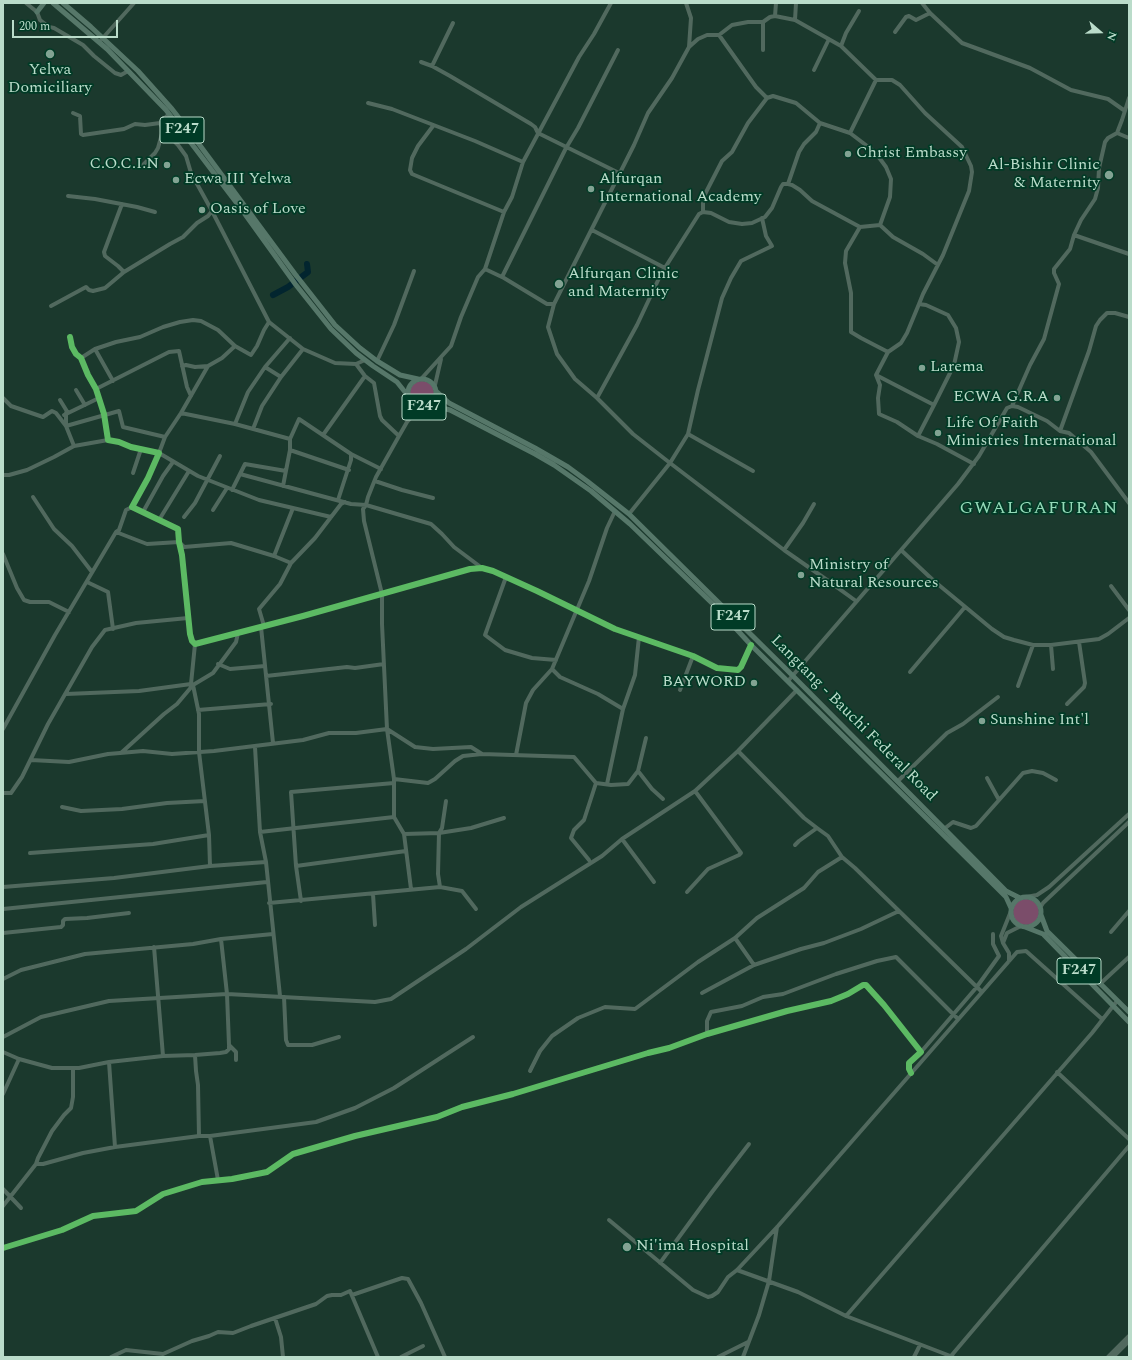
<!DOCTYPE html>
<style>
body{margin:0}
#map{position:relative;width:1132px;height:1360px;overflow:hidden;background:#1b392d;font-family:Spectral,serif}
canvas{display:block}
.frame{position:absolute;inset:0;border:4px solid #badcca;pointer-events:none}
.north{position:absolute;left:1080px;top:12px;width:40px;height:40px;-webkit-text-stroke:3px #003b26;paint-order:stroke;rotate:110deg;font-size:11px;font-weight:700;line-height:16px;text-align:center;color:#badcca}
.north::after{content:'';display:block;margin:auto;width:14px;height:18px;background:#badcca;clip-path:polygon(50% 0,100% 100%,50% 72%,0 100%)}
.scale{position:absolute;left:12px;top:20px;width:106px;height:18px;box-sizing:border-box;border:2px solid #badcca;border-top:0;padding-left:5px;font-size:12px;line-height:14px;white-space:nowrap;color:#badcca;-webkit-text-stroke:3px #003b26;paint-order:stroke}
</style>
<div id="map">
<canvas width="1132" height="1360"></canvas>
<div class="frame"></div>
<div class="north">N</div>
<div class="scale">200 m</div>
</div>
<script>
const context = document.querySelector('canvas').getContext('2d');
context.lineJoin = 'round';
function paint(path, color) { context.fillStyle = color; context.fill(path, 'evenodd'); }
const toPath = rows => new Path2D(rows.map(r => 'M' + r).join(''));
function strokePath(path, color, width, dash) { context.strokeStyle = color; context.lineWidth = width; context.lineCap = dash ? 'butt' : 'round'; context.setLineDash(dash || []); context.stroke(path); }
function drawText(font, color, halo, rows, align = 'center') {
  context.font = font + ' Spectral,serif'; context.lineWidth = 3.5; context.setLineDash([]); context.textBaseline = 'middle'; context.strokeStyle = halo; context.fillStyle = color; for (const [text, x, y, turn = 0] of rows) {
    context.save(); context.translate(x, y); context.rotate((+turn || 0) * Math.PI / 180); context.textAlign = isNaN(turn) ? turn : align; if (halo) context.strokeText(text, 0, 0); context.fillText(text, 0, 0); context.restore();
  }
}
const green = toPath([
 '410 393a12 12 0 1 1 24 0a12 12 0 1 1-24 0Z',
 '1013 912a13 13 0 1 1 26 0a13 13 0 1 1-26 0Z'
]);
const river = toPath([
 [273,295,288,287,308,272,307,264]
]);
const minor = toPath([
 [26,3,37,12,40,20,49,27,54,28,83,45,94,56,115,73,121,75,128,71],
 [922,3,930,13,962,43,1030,68,1071,90,1108,99,1125,111],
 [775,16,776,3],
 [795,20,796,3],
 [895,32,906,17,909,16,916,20,930,13],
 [719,35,756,87,767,98],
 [101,40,134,3],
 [841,46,846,33,859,11],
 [689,47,698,39,707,35,719,35,732,25,748,22,763,22,770,17,775,16,795,20,841,46,876,80,892,80,900,85,925,113,962,147,971,166,972,172,969,191,943,255,923,294,919,304],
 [763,50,763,22],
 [421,62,432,66,450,76,531,124,535,127,538,133,619,173],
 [432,66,453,23],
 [814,70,829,39],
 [368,103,392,109,475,141,523,162],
 [73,113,80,116,81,134,83,135,124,129,135,124,145,125,160,123,169,114],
 [433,126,418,146,412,158,410,170,412,174,504,212],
 [850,133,876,80],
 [1117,133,1129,138],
 [143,165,155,153,158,148,163,130],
 [788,184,799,152,804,144,816,132,820,123],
 [68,196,95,199,137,207,155,212],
 [122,204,104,252,105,256,118,266,124,272,170,244,183,237,197,223,208,216,212,211,191,173,186,156,178,145,163,130,160,123],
 [212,211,269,322,303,349,335,363,356,364,365,360],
 [703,212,703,198,722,161,732,152,748,123,767,98,773,96,796,103,820,123,850,133,875,152,886,167,891,179,890,197,880,225],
 [762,218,766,236,772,246,741,261,731,278,722,298,698,390,688,434,670,463,784,550,827,580,856,601],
 [860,227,880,225,893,237,923,254,938,265],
 [592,230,665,268],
 [1074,235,1129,254],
 [485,269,504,278,547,304,554,304],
 [502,277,566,148,578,128,618,50],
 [51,306,86,287,89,290,93,291,105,288,124,272],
 [70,337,72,347,76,354,81,358,88,375,96,389,104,414,108,440,119,442,131,447,159,453,148,478,132,507,178,529,179,542,182,555,190,634,192,641,195,644,303,616,470,569,482,568,493,571,537,591,615,629,693,656,717,668,738,670,741,667,751,645],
 [235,346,222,358,208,366,181,413,165,437,159,453,198,476,259,500,331,517],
 [95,349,113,381],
 [888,352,901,343,907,333,919,304,926,305,948,315,956,328,959,342,954,365,934,405],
 [81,358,95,349,116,342,140,337,163,327,180,322,193,320,201,321,218,330,235,346,251,355,257,346,264,330,269,322],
 [377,361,394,325,414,271],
 [356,364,365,376,374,383,380,416,382,420,399,436],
 [182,366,186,365,195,367,208,366],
 [265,367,281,377],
 [876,375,880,385,878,398,879,414,897,422,918,436],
 [421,379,451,346,461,317,478,277,485,269,504,212,512,197,523,162,579,57,594,34,611,3],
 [435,385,441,359],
 [96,389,169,352,179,351,187,387,191,396],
 [76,390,85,405],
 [3,398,11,406,43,417,52,411,56,413,66,426,74,446],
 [597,398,637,325,661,274,699,214,703,212,711,213,729,222,742,224,752,223,765,217,772,208,781,187,783,184,788,184,792,185,800,190,812,201,860,227,846,251,845,263,851,293,851,332,861,338,888,352,876,375,934,405,918,436,937,444,974,464],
 [60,400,68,413],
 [1012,406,1030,365,1044,339,1059,284,1054,273,1054,269,1070,249,1074,235,1081,220,1095,199,1098,188,1099,168,1105,142,1108,138,1117,133,1122,120,1129,98],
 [421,407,407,422,399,436,376,477,368,497,366,505,363,509,364,521,382,594,382,624,387,729,394,779,394,817,404,834,439,833,471,828,504,818],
 [66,413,66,426,119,411,123,427,165,437],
 [181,413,235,424,290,439],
 [64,415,99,398],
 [408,420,412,402],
 [235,424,248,392,265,367,290,338],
 [253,429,262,406,281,377,303,349],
 [1060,431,1089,351,1096,326,1100,320,1107,313,1115,313,1129,317],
 [688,434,753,471],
 [323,435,365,376],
 [290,450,349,470],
 [351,454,381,469],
 [133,473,141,449],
 [240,474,245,464,286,471],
 [3,475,9,475,27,470,54,457,74,446,108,440],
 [375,481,402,490,433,498],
 [283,486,290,450,290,439,299,419,351,454,351,460,338,500],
 [232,490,240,474,351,504,366,505,431,524,442,534,454,547,482,568],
 [33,497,54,529,72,546,92,572],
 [213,510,227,488],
 [143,512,163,476,173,462],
 [629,514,670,463,633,434,597,398,575,379,557,354,548,327,554,304,634,145,648,113,672,78,689,47,691,18,686,3],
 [184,517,195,503,220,456],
 [159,520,189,471],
 [116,532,119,530,126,510,132,507],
 [784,550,803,523,814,504],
 [901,550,934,581,992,629,1004,637,1014,640,1033,645,1051,645,1099,639,1108,634,1129,618],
 [3,554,17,588,24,600,30,602,49,602,69,612],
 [274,556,293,508],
 [506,577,485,635,505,650,532,658,556,660],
 [87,582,108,592,113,629],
 [1111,586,1129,610],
 [264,626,259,609,280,584,291,563,315,538,341,504,345,502],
 [261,627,273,743],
 [1051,645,1053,669],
 [218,664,230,669,265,666],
 [552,669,560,677,598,694,623,709],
 [910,672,965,607],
 [266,676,347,667,355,668,384,664],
 [788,681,958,484,979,456,1007,408,1012,406,1018,407,1047,421,1060,431,1069,433,1091,452,1129,503],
 [191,684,195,644],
 [1018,686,1033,645],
 [680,690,693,656],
 [66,694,139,691,191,684,193,685,199,714,199,752,209,835,210,866],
 [1067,704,1084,687,1085,683,1079,642],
 [198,710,271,704],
 [3,729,55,635,116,532,147,544,179,542,184,547,231,543,274,556,291,563],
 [255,747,260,832,266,862,280,996],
 [738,751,804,818,817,828],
 [121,753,164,714,177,704,193,685,213,673,236,642,238,633],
 [516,755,526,703,533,690,552,669,589,581,607,528,615,511],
 [31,760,69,762,108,754,120,753,143,751,172,754,214,751,303,740,329,733,356,733,387,729,415,747,433,749,471,747,482,754,574,757,596,783,611,785,628,784,638,771,652,789,663,799],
 [638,771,646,738],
 [987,778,999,800],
 [394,779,428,783,435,779,455,761,463,756,482,754],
 [898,781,947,733,963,724,998,697],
 [607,784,623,709,635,675,639,637],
 [3,793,11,793,22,777,48,724,92,647,105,630,136,623,188,618],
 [446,801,442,828,439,833,438,874,440,887,462,891,476,909],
 [62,807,81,811,122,809,167,803,205,801],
 [944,829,953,822,971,828,976,826,1023,773,1032,771,1043,773,1056,780],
 [260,832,394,817],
 [404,834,411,889],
 [622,839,654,882],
 [795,845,799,841,817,828,828,836,842,857,855,868,982,992],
 [30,853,153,844,209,835],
 [589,860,571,838,574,830,584,820,596,783],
 [296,866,406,851],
 [3,887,114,878,210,866,266,862],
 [687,892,708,869,739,855,741,853,695,791,738,751,797,690],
 [373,894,375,925],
 [1026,897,1037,895,1049,887,1129,814],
 [301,901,296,866,291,792,394,783],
 [269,903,440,887],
 [1040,908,1043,903,1129,822],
 [3,909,267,882],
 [1111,932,1129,911],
 [3,933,61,927,63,925,63,921,65,919,87,918,129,913],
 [221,939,273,934],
 [1003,943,1007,933,1021,926],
 [154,947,163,1056],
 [1009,961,1009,953,1003,943,1001,936,1011,911],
 [754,965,735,938,757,918,804,888,818,872,842,857],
 [3,979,21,970,85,954,193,944,221,939,227,994,229,1045,229,1049,226,1052,220,1053,195,1055,163,1056,109,1062,79,1068,52,1068,19,1059,3,1052],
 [1100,984,1129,957],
 [702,993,754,965,801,949,824,943,861,929,899,911],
 [284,997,286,1040,288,1045,312,1045,339,1037],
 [707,1034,707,1021,711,1012,742,1006,763,997,783,994,836,974,877,961,896,957,958,1019],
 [3,1037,41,1017,109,1001,227,994,375,1002,391,999,466,949,521,907,602,856,622,839,695,791],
 [229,1045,236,1052,236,1060],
 [921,1052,976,988,999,956,993,944,993,934],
 [195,1055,196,1071,198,1085,199,1136],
 [109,1062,115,1147],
 [530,1071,540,1051,552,1036,578,1018,605,1007,635,1009,698,962,735,938],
 [1057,1072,1129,1139],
 [3,1094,19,1059],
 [210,1136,218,1180],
 [36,1164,43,1164,83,1153,115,1147,199,1136,210,1136,316,1122,355,1108,394,1088,473,1037],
 [3,1189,21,1208],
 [3,1206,36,1164,38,1158,52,1131,64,1115,71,1108,73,1097,73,1068],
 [609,1220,693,1290,708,1297,712,1296,718,1292,728,1277,737,1270,778,1226,1017,952,1026,951,1102,1019],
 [3,1248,62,1230,93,1216,136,1211,163,1194,202,1182,232,1179,267,1172,293,1154,355,1136,437,1117,462,1107,513,1094,648,1053,669,1048,707,1034,787,1011,831,1001,848,994,863,985,866,985,884,1005,921,1052,909,1063,909,1069,911,1073],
 [660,1263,712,1192,749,1144],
 [737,1270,798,1292,846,1316,953,1357],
 [352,1295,402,1278,408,1279,421,1303,445,1357],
 [846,1316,1092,1033,1117,1001],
 [275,1318,281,1337,283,1357],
 [951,1356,1129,1146],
 [111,1357,126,1350,163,1354,192,1341,209,1336,218,1332,233,1333,251,1326,316,1304,327,1296,332,1295,341,1295,350,1291,378,1357],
 [401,1357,423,1346],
 [718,1357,748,1342],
 [743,1357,759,1315,769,1281,777,1227],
 [914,1357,920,1345],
 [1108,1357,1129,1336],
 [1113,1357,1129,1341]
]);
const major = toPath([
 [53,3,107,49,166,110,242,210,296,285,331,329,356,353,373,366,397,382,409,397],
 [63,3,91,27,138,71,172,109,193,136,295,274,335,325,360,348,377,361,400,375,418,379],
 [37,12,44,3],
 '408 393a14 14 0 1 1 28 0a14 14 0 1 1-28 0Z',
 [436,391,449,403,535,448,568,467,587,481,629,514,793,676,1006,891,1020,898],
 [430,405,450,410,535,454,554,465,591,491,630,524,716,607,751,645,997,888,1006,897,1011,908],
 '1011 912a15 15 0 1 1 30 0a15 15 0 1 1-30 0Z',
 [1041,915,1047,931,1129,1012],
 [1025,927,1043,934,1129,1022]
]);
const cycleway = toPath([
 [70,337,72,347,76,354,81,358,88,375,96,389,104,414,108,440,119,442,131,447,159,453,148,478,132,507,178,529,179,542,182,555,190,634,192,641,195,644,303,616,470,569,482,568,493,571,537,591,615,629,693,656,717,668,738,670,741,667,751,645],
 [3,1248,62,1230,93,1216,136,1211,163,1194,202,1182,232,1179,267,1172,293,1154,355,1136,437,1117,462,1107,513,1094,648,1053,669,1048,707,1034,787,1011,831,1001,848,994,863,985,866,985,884,1005,921,1052,909,1063,909,1069,911,1073]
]);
const markers = [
 [50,54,5,"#82a393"],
 [848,154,4,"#82a393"],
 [167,165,4,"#82a393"],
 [1109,175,5,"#82a393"],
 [176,180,4,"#82a393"],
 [591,189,4,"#82a393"],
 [202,210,4,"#82a393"],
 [559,284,5,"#82a393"],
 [922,368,4,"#82a393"],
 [1057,398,4,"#82a393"],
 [938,433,4,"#82a393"],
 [801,575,4,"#82a393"],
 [754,683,4,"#82a393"],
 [982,721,4,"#82a393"],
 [627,1247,5,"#82a393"]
];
const shields = [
 [182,130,44],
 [424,407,44],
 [733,617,44],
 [1079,971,44]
];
const shieldNames = [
 ["F247",182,130],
 ["F247",424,407],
 ["F247",733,617],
 ["F247",1079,971]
];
const poiNames = [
 ["Yelwa",50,71,"center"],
 ["Domiciliary",50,89,"center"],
 ["Christ Embassy",856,154],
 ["C.O.C.I.N",159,165,"right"],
 ["Al-Bishir Clinic",1100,166,"right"],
 ["& Maternity",1100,184,"right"],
 ["Ecwa III Yelwa",184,180],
 ["Alfurqan",599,180],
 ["International Academy",599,198],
 ["Oasis of Love",210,210],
 ["Alfurqan Clinic",568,275],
 ["and Maternity",568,293],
 ["Larema",930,368],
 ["ECWA G.R.A",1049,398,"right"],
 ["Life Of Faith",946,424],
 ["Ministries International",946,442],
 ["Ministry of",809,566],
 ["Natural Resources",809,584],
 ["BAYWORD",746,683,"right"],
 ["Sunshine Int'l",990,721],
 ["Ni'ima Hospital",636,1247]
];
const streetNames = [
 ["Langtang - Bauchi Federal Road",853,719,45]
];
const quarterNames = [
 ["GWALGAFURAN",1039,509]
];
paint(green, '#7b4d6a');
strokePath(river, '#02252f', 6);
strokePath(minor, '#51695e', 4);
strokePath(major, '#567769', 5);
strokePath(cycleway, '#5cba63', 6);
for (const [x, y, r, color] of markers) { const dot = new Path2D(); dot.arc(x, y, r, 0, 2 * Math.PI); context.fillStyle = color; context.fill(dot); strokePath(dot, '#003b26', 1.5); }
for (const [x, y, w] of shields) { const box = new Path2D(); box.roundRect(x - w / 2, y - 13, w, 26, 3); context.fillStyle = '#003b26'; context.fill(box); strokePath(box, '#badcca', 1); }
drawText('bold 15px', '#badcca', null, shieldNames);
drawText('16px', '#badcca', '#003b26', poiNames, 'left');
drawText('16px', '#badcca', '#003b26', streetNames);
context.letterSpacing = '1px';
drawText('18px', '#94dab8', '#003b26', quarterNames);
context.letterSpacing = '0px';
</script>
